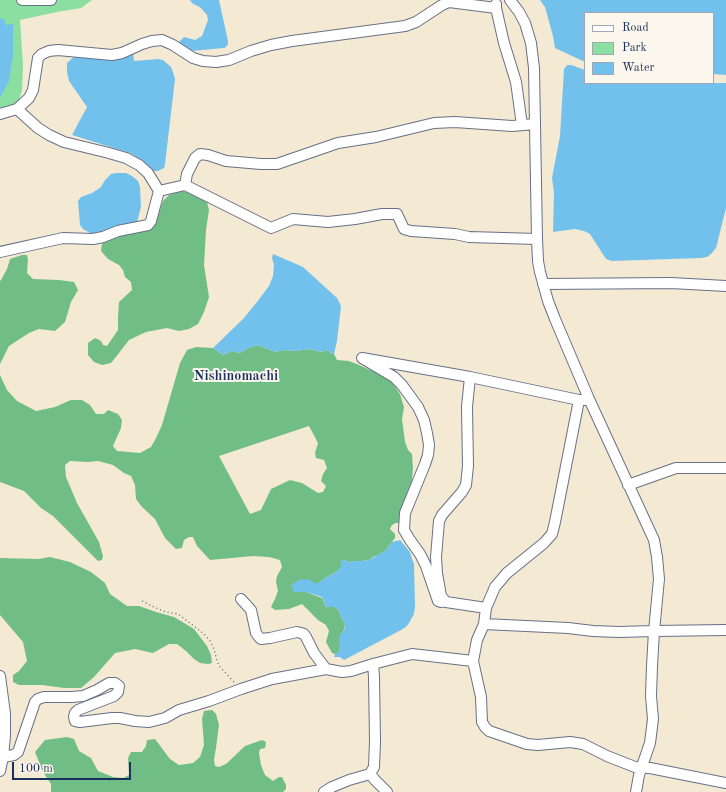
<!DOCTYPE html>
<style>
body{margin:0}
#map{position:relative;width:726px;height:792px;overflow:hidden;background:#f4ead3;font-family:"Old Standard TT",serif}
canvas{display:block}
.legend{position:absolute;left:584px;top:12px;width:130px;height:72px;box-sizing:border-box;background:#fbf7ec;border:1px solid #a1a7b3;margin:0;padding:5px 7px;list-style:none;font-size:12px;color:#1b2f5e}
.legend li{display:flex;align-items:center;gap:8px;height:20px}
.legend b{width:20px;border:1px solid #a1a7b3}
.scale{position:absolute;left:12px;top:762px;width:119px;height:18px;box-sizing:border-box;border:2px solid #1b2f5e;border-top:0;padding-left:5px;font-size:12px;line-height:14px;white-space:nowrap;color:#1b2f5e;-webkit-text-stroke:3px #fbf7ec;paint-order:stroke}
</style>
<div id="map">
<canvas width="726" height="792"></canvas>
<ul class="legend">
<li><b style="height:5px;background:#fff"></b>Road</li>
<li><b style="height:11px;background:#8bdfa0"></b>Park</li>
<li><b style="height:11px;background:#72c1ed"></b>Water</li>
</ul>
<div class="scale">100 m</div>
</div>
<script>
const context = document.querySelector('canvas').getContext('2d');
context.lineJoin = 'round';
function paint(path, color) { context.fillStyle = color; context.fill(path, 'evenodd'); }
const toPath = rows => new Path2D(rows.map(r => 'M' + r).join(''));
function strokePath(path, color, width, dash) { context.strokeStyle = color; context.lineWidth = width; context.lineCap = dash ? 'butt' : 'round'; context.setLineDash(dash || []); context.stroke(path); }
function drawText(font, color, halo, rows, align = 'center') {
  context.font = font + ' "Old Standard TT",serif'; context.lineWidth = 4; context.setLineDash([]); context.textBaseline = 'middle'; context.strokeStyle = halo; context.fillStyle = color; for (const [text, x, y, turn = 0] of rows) {
    context.save(); context.translate(x, y); context.rotate((+turn || 0) * Math.PI / 180); context.textAlign = isNaN(turn) ? turn : align; if (halo) context.strokeText(text, 0, 0); context.fillText(text, 0, 0); context.restore();
  }
}
const green = toPath([
 [0,0,92,0,81,8,57,12,20,20,23,65,22,91,13,116,0,120]
]);
const forest = toPath([
 [180,191,187,192,207,202,209,210,206,230,204,265,209,297,204,312,198,324,189,329,179,331,167,328,146,332,129,340,119,353,111,363,102,365,94,362,88,355,88,343,95,338,101,341,103,345,107,346,118,330,118,318,119,302,132,290,131,282,125,277,123,270,119,265,108,259,101,251,102,244,107,239,134,232,150,230,155,225,163,201,169,195],
 [22,255,27,255,28,260,27,273,33,279,59,280,74,282,78,290,71,302,65,322,55,331,39,329,29,333,9,346,0,364,0,281,1,280,7,269,10,259],
 [258,345,275,352,284,350,296,351,309,349,322,352,325,350,329,351,331,354,334,354,337,360,349,361,359,365,383,376,392,382,400,394,404,407,402,419,405,442,408,450,412,454,413,468,411,490,399,523,396,523,392,525,390,529,395,534,395,538,385,551,379,555,375,556,369,560,361,561,356,561,349,562,345,560,338,571,325,578,319,583,314,583,294,592,306,592,322,598,326,607,335,607,339,611,341,617,345,624,340,648,339,652,335,654,332,653,326,642,329,631,326,625,318,620,302,604,289,609,275,610,271,607,275,599,278,591,276,582,277,576,282,567,280,560,269,557,253,556,210,560,197,546,193,537,189,537,184,540,182,548,176,549,165,538,155,519,142,507,136,499,135,485,131,476,124,473,113,465,98,461,88,462,70,461,65,465,66,477,77,503,99,542,103,556,102,560,98,561,53,516,41,508,24,491,0,482,0,375,7,390,17,401,36,411,55,407,71,400,82,400,90,405,96,414,104,414,108,410,118,414,122,420,121,428,113,446,117,451,140,453,151,447,155,440,162,425,180,363,187,350,196,347,213,348,223,355,232,351,240,353,248,348],
 [309,426,318,443,315,453,316,458,324,460,327,468,323,474,321,481,326,486,323,492,318,493,302,483,290,480,271,489,261,510,250,514,219,456],
 [50,557,70,562,91,572,105,583,110,594,127,606,139,606,156,612,174,617,194,629,207,646,211,655,212,663,208,664,200,663,194,659,186,651,177,644,169,644,153,653,135,649,115,653,94,677,81,688,64,688,42,685,19,685,13,682,13,675,19,671,27,661,23,642,0,615,0,558,39,559],
 [212,710,216,714,219,725,216,748,214,760,215,766,219,767,226,764,245,746,262,740,266,742,265,748,260,749,259,753,261,765,265,775,273,781,279,777,282,777,286,785,286,789,283,792,51,792,51,784,43,772,35,752,45,740,67,737,74,739,79,751,91,758,98,771,113,777,123,778,129,775,128,758,131,752,142,752,146,746,147,740,155,739,170,759,179,765,193,763,200,757,204,745,202,719,204,711]
]);
const water = toPath([
 [190,0,219,0,228,41,228,44,226,47,224,48,191,51,179,42,184,37,195,40,202,36,208,20,207,15,201,8,192,3],
 [540,0,726,0,726,75,713,74,713,13,585,13,585,62,555,48,553,36,545,7],
 [0,18,4,19,6,25,13,24,13,56,9,81,5,89,0,97],
 [133,53,134,61,158,59,163,60,171,67,173,72,175,79,165,164,164,168,158,171,153,171,143,161,130,153,72,135,87,107,69,81,67,72,67,63,75,56],
 [567,65,571,65,585,70,585,83,726,83,726,208,716,248,712,253,707,257,701,258,612,261,606,259,590,234,584,231,575,229,553,232,554,193,552,178,560,136,564,69],
 [116,173,126,173,132,176,138,181,140,187,141,207,137,222,121,225,100,233,90,233,83,229,80,225,78,201,81,197,92,193,101,187,105,180,111,174],
 [273,254,303,267,337,298,341,306,337,341,334,354,331,354,329,351,325,350,322,352,309,349,296,351,284,350,275,352,258,345,248,348,240,353,232,351,223,355,213,348,243,319,257,302,269,286,273,276,274,265,272,258],
 [400,540,410,552,412,559,414,564,415,607,414,614,409,623,406,627,401,630,344,660,340,657,334,657,335,654,339,652,340,648,339,644,340,635,344,631,345,624,341,617,339,611,335,607,326,607,322,597,306,592,294,592,291,585,299,580,309,579,314,583,319,583,325,578,329,576,338,571,341,565,341,560,345,560,349,562,356,561,361,561,369,560,385,551,392,542]
]);
const path = toPath([
 [142,601,156,608,166,612,178,614,203,633,210,641,214,649,217,661,220,667,234,682]
]);
const minor = toPath([
 [22,0,51,0],
 [510,0,519,12,525,23,531,43,534,68,537,239,538,261,540,272,548,301,555,319,589,399,654,540,657,557,659,579,654,631,652,666,651,696,653,719,650,743,639,775,636,792],
 [496,4,496,8,504,43,516,82,522,125],
 [17,109,38,128,49,135,64,142,109,153,126,158,139,165,148,173,159,191,185,185,271,228,293,219,328,222,355,219,382,214,397,214,404,229,411,231,455,234,469,237,537,239],
 [0,114,17,109,29,98,33,90,38,58,42,54,49,51,58,50,112,55,122,53,142,44,152,41,162,40,173,45,193,58,203,61,216,62,229,60,251,51,271,45,292,41,405,26,416,22,442,5,449,2,496,8],
 [185,185,187,174,195,158,200,154,208,155,226,161,261,164,277,164,338,143,376,137,434,123,455,122,512,126,535,124],
 [0,252,63,238,93,239,103,237,118,231,148,225,151,221,159,191],
 [543,284,671,283,726,286],
 [470,377,467,407,468,466,466,485,462,492,442,515,439,521,436,557,437,573,441,596,446,602,486,608],
 [579,400,555,522,552,534,544,543,507,573,495,587,486,608,484,624,477,640,473,661,481,697,482,722,485,727,489,731,527,744,538,745,570,742,583,744,607,756,635,767,650,768,726,783],
 [628,485,676,468,726,468],
 [241,599,251,610,256,633,259,637,261,639,270,638,297,632,301,633,304,634,306,637,314,653,326,669],
 [444,600,441,602,438,601,437,598,426,566,420,554,410,540,404,530,405,513,425,464,428,455,429,445,427,433,424,420,418,407,402,385,394,377,362,358,470,377,579,400,585,400],
 [484,624,568,628,593,631,619,632,654,631,726,630],
 [0,676,5,714,5,736,3,757,0,771],
 [3,757,14,755,18,752,35,702,38,699,44,697,72,697,83,696,97,690,109,683,115,683,119,686,118,692,114,696,78,710,75,713,74,717,75,721,80,722,112,718,120,718,135,721,149,722,165,718,179,710,209,701,241,689,272,679,326,669,342,672,351,671,373,664,412,654,473,661],
 [370,774,375,780,387,792],
 [324,792,332,787,349,780,370,774,374,767,375,741,374,677,373,664]
]);
const quarterNames = [
 ["Nishinomachi",236,376]
];
paint(green, '#8bdfa0');
paint(forest, '#70be86');
paint(water, '#72c1ed');
strokePath(minor, '#677087', 12);
strokePath(path, '#677087', 1.5, [1, 3]);
strokePath(minor, '#fff', 10);
drawText('bold 14px', '#1b2f5e', '#fbf7ec', quarterNames);
</script>
